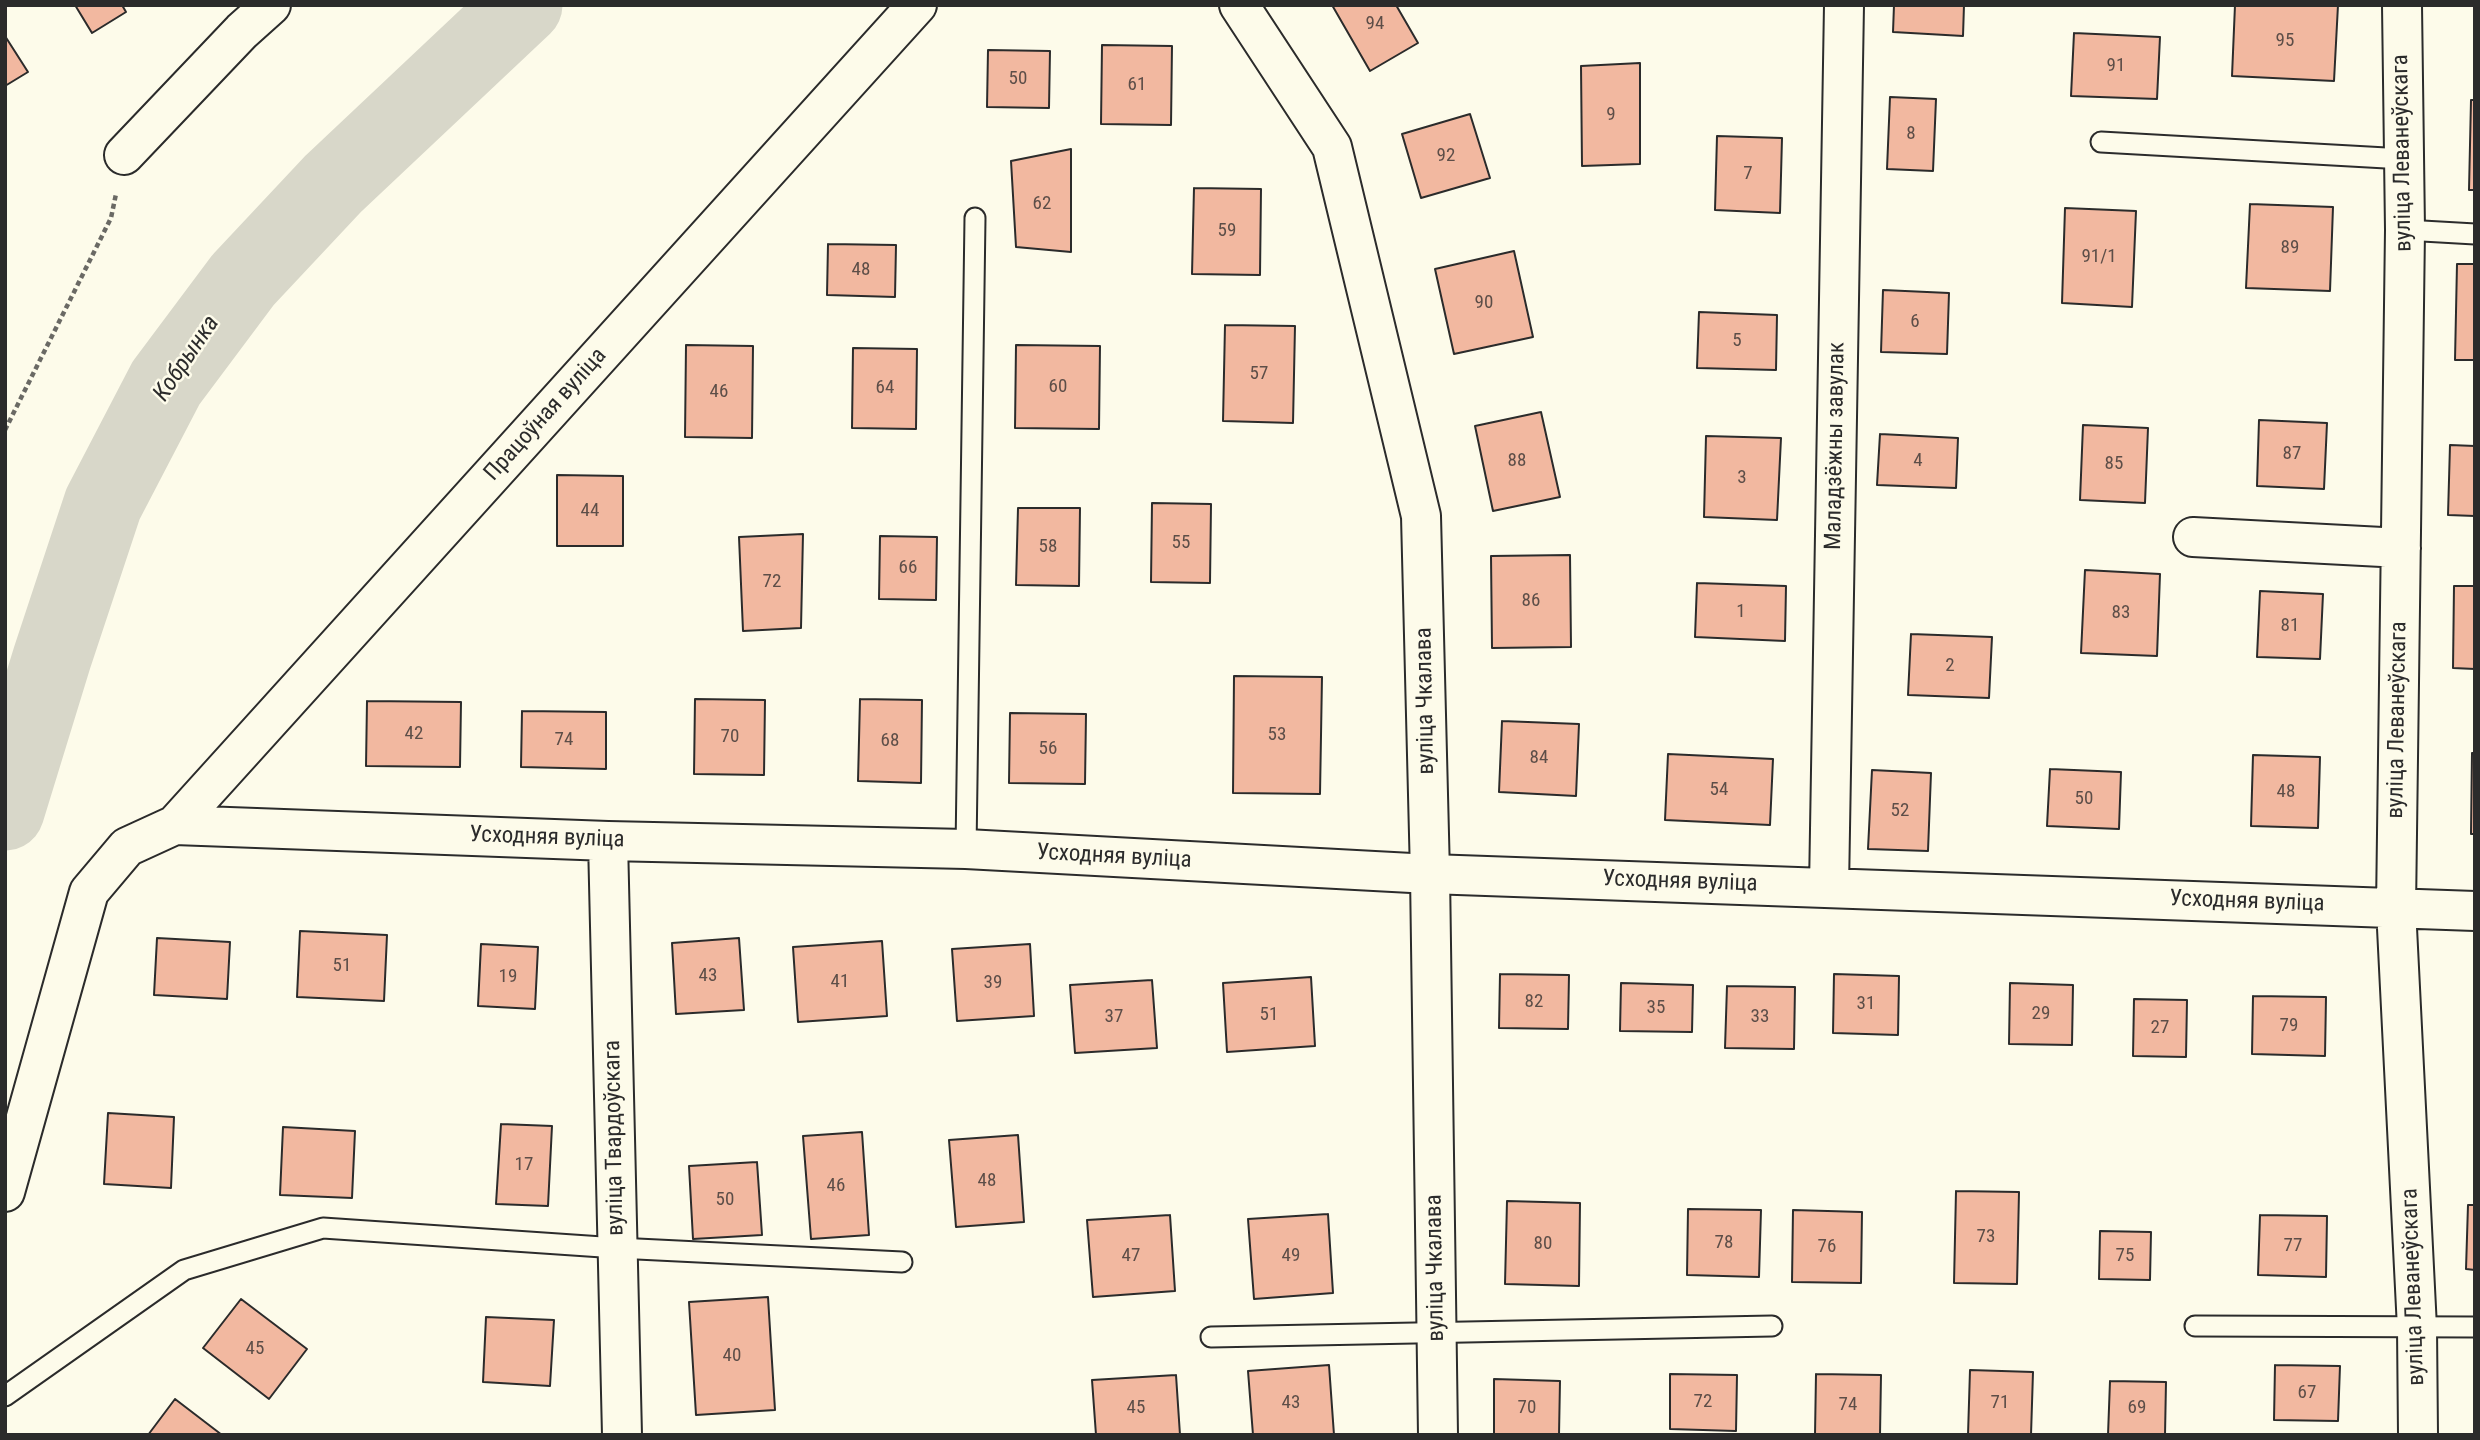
<!DOCTYPE html>
<meta charset="utf-8">
<style>
body{margin:0}
#map{position:relative;width:2480px;height:1440px;overflow:hidden;background:#fdfbea;font-family:"Roboto Condensed",sans-serif}
canvas{display:block}
.frame{position:absolute;inset:0;border:7px solid #2b2b2b;pointer-events:none}
</style>
<div id="map">
<canvas width="2480" height="1440"></canvas>
<div class="frame"></div>
</div>
<script>
const context = document.querySelector('canvas').getContext('2d');
context.lineJoin = 'round';
const toPath = rows => new Path2D(rows.map(r => 'M' + r).join(''));
function strokePath(path, color, width, dash) { context.strokeStyle = color; context.lineWidth = width; context.lineCap = dash ? 'butt' : 'round'; context.setLineDash(dash || []); context.stroke(path); }
function paint(path, color) { context.fillStyle = color; context.fill(path, 'evenodd'); }
function drawText(font, color, halo, rows, align = 'center') {
  context.font = font + ' "Roboto Condensed",sans-serif'; context.lineWidth = 5; context.setLineDash([]); context.textBaseline = 'middle'; context.strokeStyle = halo; context.fillStyle = color; for (const [text, x, y, turn = 0] of rows) {
    context.save(); context.translate(x, y); context.rotate((+turn || 0) * Math.PI / 180); context.textAlign = isNaN(turn) ? turn : align; if (halo) context.strokeText(text, 0, 0); context.fillText(text, 0, 0); context.restore();
  }
}
const river = toPath([
 [5,811,52,658,103,504,166,383,243,280,333,184,523,5]
]);
const building = toPath([
 [75,5,122,5,126,12,92,33,75,5],
 [1332,5,1396,5,1418,43,1370,71,1332,5],
 [1894,5,1964,5,1963,36,1893,32,1894,5],
 [2235,5,2338,5,2334,81,2232,76,2235,5],
 [2074,33,2160,37,2157,99,2071,96,2074,33],
 [5,36,28,72,5,86,5,36],
 [1102,45,1172,46,1171,125,1101,124,1102,45],
 [988,50,1050,51,1049,108,987,107,988,50],
 [1640,63,1640,164,1582,166,1581,66,1640,63],
 [1890,97,1936,99,1933,171,1887,169,1890,97],
 [2471,100,2475,100,2475,190,2469,190,2471,100],
 [1470,114,1490,178,1421,198,1402,134,1470,114],
 [1717,136,1782,138,1780,213,1715,210,1717,136],
 [1071,149,1071,252,1016,247,1011,161,1071,149],
 [1194,188,1261,189,1260,275,1192,274,1194,188],
 [2250,204,2333,207,2330,291,2246,288,2250,204],
 [2065,208,2136,211,2132,307,2062,303,2065,208],
 [828,244,896,245,895,297,827,295,828,244],
 [1514,251,1533,337,1454,354,1435,269,1514,251],
 [2457,264,2475,264,2475,360,2455,360,2457,264],
 [1883,290,1949,293,1947,354,1881,352,1883,290],
 [1699,312,1777,315,1776,370,1697,368,1699,312],
 [1225,325,1295,326,1293,423,1223,421,1225,325],
 [686,345,753,346,752,438,685,437,686,345],
 [1016,345,1100,346,1099,429,1015,428,1016,345],
 [853,348,917,349,916,429,852,428,853,348],
 [1541,412,1560,497,1493,511,1475,426,1541,412],
 [2259,420,2327,423,2324,489,2257,486,2259,420],
 [2083,425,2148,428,2145,503,2080,500,2083,425],
 [1880,434,1958,438,1956,488,1877,485,1880,434],
 [1706,436,1781,438,1777,520,1704,517,1706,436],
 [2450,445,2475,446,2475,516,2448,515,2450,445],
 [557,475,623,476,623,546,557,546,557,475],
 [1152,503,1211,504,1210,583,1151,582,1152,503],
 [1018,508,1080,508,1079,586,1016,585,1018,508],
 [803,534,801,628,743,631,739,537,803,534],
 [880,536,937,537,936,600,879,599,880,536],
 [1570,555,1571,647,1492,648,1491,556,1570,555],
 [2085,570,2160,574,2157,656,2081,653,2085,570],
 [1697,583,1786,586,1785,641,1695,637,1697,583],
 [2454,586,2475,586,2475,669,2453,668,2454,586],
 [2260,591,2323,594,2320,659,2257,657,2260,591],
 [1911,634,1992,637,1989,698,1908,695,1911,634],
 [1234,676,1322,677,1320,794,1233,793,1234,676],
 [695,699,765,700,764,775,694,774,695,699],
 [860,699,922,700,921,783,858,781,860,699],
 [367,701,461,702,460,767,366,766,367,701],
 [522,711,606,712,606,769,521,767,522,711],
 [1010,713,1086,714,1085,784,1009,783,1010,713],
 [1502,721,1579,724,1576,796,1499,792,1502,721],
 [2472,753,2475,753,2475,834,2471,834,2472,753],
 [1668,754,1773,759,1770,825,1665,820,1668,754],
 [2253,755,2320,757,2318,828,2251,826,2253,755],
 [2050,769,2121,772,2119,829,2047,826,2050,769],
 [1872,770,1931,773,1928,851,1868,849,1872,770],
 [300,931,387,935,384,1001,297,997,300,931],
 [157,938,230,942,227,999,154,995,157,938],
 [739,938,744,1010,676,1014,672,943,739,938],
 [882,941,887,1016,798,1022,793,947,882,941],
 [481,944,538,947,535,1009,478,1006,481,944],
 [1030,944,1034,1016,957,1021,952,949,1030,944],
 [1500,974,1569,975,1568,1029,1499,1028,1500,974],
 [1834,974,1899,976,1898,1035,1833,1033,1834,974],
 [1311,977,1315,1046,1227,1052,1223,983,1311,977],
 [1152,980,1157,1048,1075,1053,1070,985,1152,980],
 [1621,983,1693,985,1692,1032,1620,1031,1621,983],
 [2010,983,2073,985,2072,1045,2009,1044,2010,983],
 [1727,986,1795,987,1794,1049,1725,1048,1727,986],
 [2253,996,2326,997,2325,1056,2252,1054,2253,996],
 [2134,999,2187,1000,2186,1057,2133,1056,2134,999],
 [108,1113,174,1117,171,1188,104,1184,108,1113],
 [501,1124,552,1126,548,1206,496,1204,501,1124],
 [283,1127,355,1131,352,1198,280,1195,283,1127],
 [862,1132,869,1235,811,1239,803,1136,862,1132],
 [1018,1135,1024,1222,956,1227,949,1140,1018,1135],
 [757,1162,762,1235,693,1239,689,1166,757,1162],
 [1956,1191,2019,1192,2017,1284,1954,1283,1956,1191],
 [1507,1201,1580,1203,1579,1286,1505,1284,1507,1201],
 [2468,1205,2475,1205,2475,1270,2466,1269,2468,1205],
 [1688,1209,1761,1210,1759,1277,1687,1275,1688,1209],
 [1793,1210,1862,1212,1861,1283,1792,1282,1793,1210],
 [1328,1214,1333,1293,1254,1299,1248,1219,1328,1214],
 [1170,1215,1175,1291,1093,1297,1087,1220,1170,1215],
 [2260,1215,2327,1216,2326,1277,2258,1275,2260,1215],
 [2100,1231,2151,1232,2150,1280,2099,1279,2100,1231],
 [768,1297,775,1410,696,1415,689,1302,768,1297],
 [241,1299,307,1349,269,1399,203,1348,241,1299],
 [486,1317,554,1320,550,1386,483,1382,486,1317],
 [1329,1365,1334,1435,1253,1435,1248,1371,1329,1365],
 [2275,1365,2340,1366,2338,1421,2274,1420,2275,1365],
 [1970,1370,2033,1372,2031,1435,1968,1435,1970,1370],
 [1670,1374,1737,1375,1736,1431,1670,1429,1670,1374],
 [1816,1374,1881,1375,1880,1435,1815,1435,1816,1374],
 [1176,1375,1180,1435,1096,1435,1092,1380,1176,1375],
 [1494,1379,1560,1381,1559,1435,1494,1435,1494,1379],
 [2110,1381,2166,1382,2165,1435,2108,1435,2110,1381],
 [175,1399,222,1435,148,1435,175,1399]
]);
const path = toPath([
 [5,430,111,218,116,194]
]);
const lane = toPath([
 [2101,142,2404,159],
 [2405,230,2475,234],
 [966,849,975,218],
 [2195,1326,2475,1327],
 [1211,1337,1772,1326],
 [5,1396,184,1270,323,1228,617,1248,902,1262]
]);
const street = toPath([
 [2402,5,2405,230,2396,908,2417,1328,2418,1435],
 [124,155,242,31,271,5],
 [2193,537,2401,548],
 [175,825,917,5],
 [608,841,622,1435],
 [1829,888,1844,5],
 [5,1192,89,892,127,847,175,825,608,841,966,849,1430,874,2475,911]
]);
const secondary = toPath([
 [1239,5,1332,147,1421,516,1430,874,1438,1435]
]);
const numberNames = [
 ["94",1375,24],
 ["95",2285,41],
 ["91",2116,66],
 ["50",1018,79],
 ["61",1137,85],
 ["9",1611,115],
 ["8",1911,134],
 ["92",1446,156],
 ["7",1748,174],
 ["62",1042,204],
 ["59",1227,231],
 ["89",2290,248],
 ["91/1",2099,257],
 ["48",861,270],
 ["90",1484,303],
 ["6",1915,322],
 ["5",1737,341],
 ["57",1259,374],
 ["60",1058,387],
 ["64",885,388],
 ["46",719,392],
 ["87",2292,454],
 ["88",1517,461],
 ["4",1918,461],
 ["85",2114,464],
 ["3",1742,478],
 ["44",590,511],
 ["55",1181,543],
 ["58",1048,547],
 ["66",908,568],
 ["72",772,582],
 ["86",1531,601],
 ["1",1741,612],
 ["83",2121,613],
 ["81",2290,626],
 ["2",1950,666],
 ["42",414,734],
 ["53",1277,735],
 ["70",730,737],
 ["74",564,740],
 ["68",890,741],
 ["56",1048,749],
 ["84",1539,758],
 ["54",1719,790],
 ["48",2286,792],
 ["50",2084,799],
 ["52",1900,811],
 ["51",342,966],
 ["43",708,976],
 ["19",508,977],
 ["41",840,982],
 ["39",993,983],
 ["82",1534,1002],
 ["31",1866,1004],
 ["35",1656,1008],
 ["29",2041,1014],
 ["51",1269,1015],
 ["37",1114,1017],
 ["33",1760,1017],
 ["79",2289,1026],
 ["27",2160,1028],
 ["17",524,1165],
 ["48",987,1181],
 ["46",836,1186],
 ["50",725,1200],
 ["73",1986,1237],
 ["78",1724,1243],
 ["80",1543,1244],
 ["77",2293,1246],
 ["76",1827,1247],
 ["47",1131,1256],
 ["49",1291,1256],
 ["75",2125,1256],
 ["45",255,1349],
 ["40",732,1356],
 ["67",2307,1393],
 ["72",1703,1402],
 ["43",1291,1403],
 ["71",2000,1403],
 ["74",1848,1405],
 ["45",1136,1408],
 ["70",1527,1408],
 ["69",2137,1408]
];
const streetNames = [
 ["вуліца Леванеўскага",2403,153,-91],
 ["Працоўная вуліца",546,415,-48],
 ["Маладзёжны завулак",1836,446,-89],
 ["вуліца Чкалава",1426,701,-91],
 ["вуліца Леванеўскага",2398,720,-89],
 ["Усходняя вуліца",547,838,2],
 ["Усходняя вуліца",1114,857,3],
 ["Усходняя вуліца",1680,882,2],
 ["Усходняя вуліца",2247,902,2],
 ["вуліца Твардоўскага",615,1138,-91],
 ["вуліца Чкалава",1436,1268,-91],
 ["вуліца Леванеўскага",2414,1287,-92]
];
const waterNames = [
 ["Кобрынка",187,359,-56]
];
strokePath(river, '#d8d7c9', 79);
paint(building, '#f2b8a0');
strokePath(building, '#2b2b2b', 2);
strokePath(lane, '#2b2b2b', 23);
strokePath(street, '#2b2b2b', 42);
strokePath(secondary, '#2b2b2b', 42);
strokePath(path, '#6a6964', 4.5, [5, 3.5]);
strokePath(lane, '#fdfbea', 19);
strokePath(street, '#fdfbea', 38);
strokePath(secondary, '#fdfbea', 38);
drawText('19px', '#5d4e48', null, numberNames);
drawText('23px', '#2b2b2b', '#fdfbea', streetNames);
drawText('italic 24px', '#2b2b2b', '#fdfbea', waterNames);
</script>
